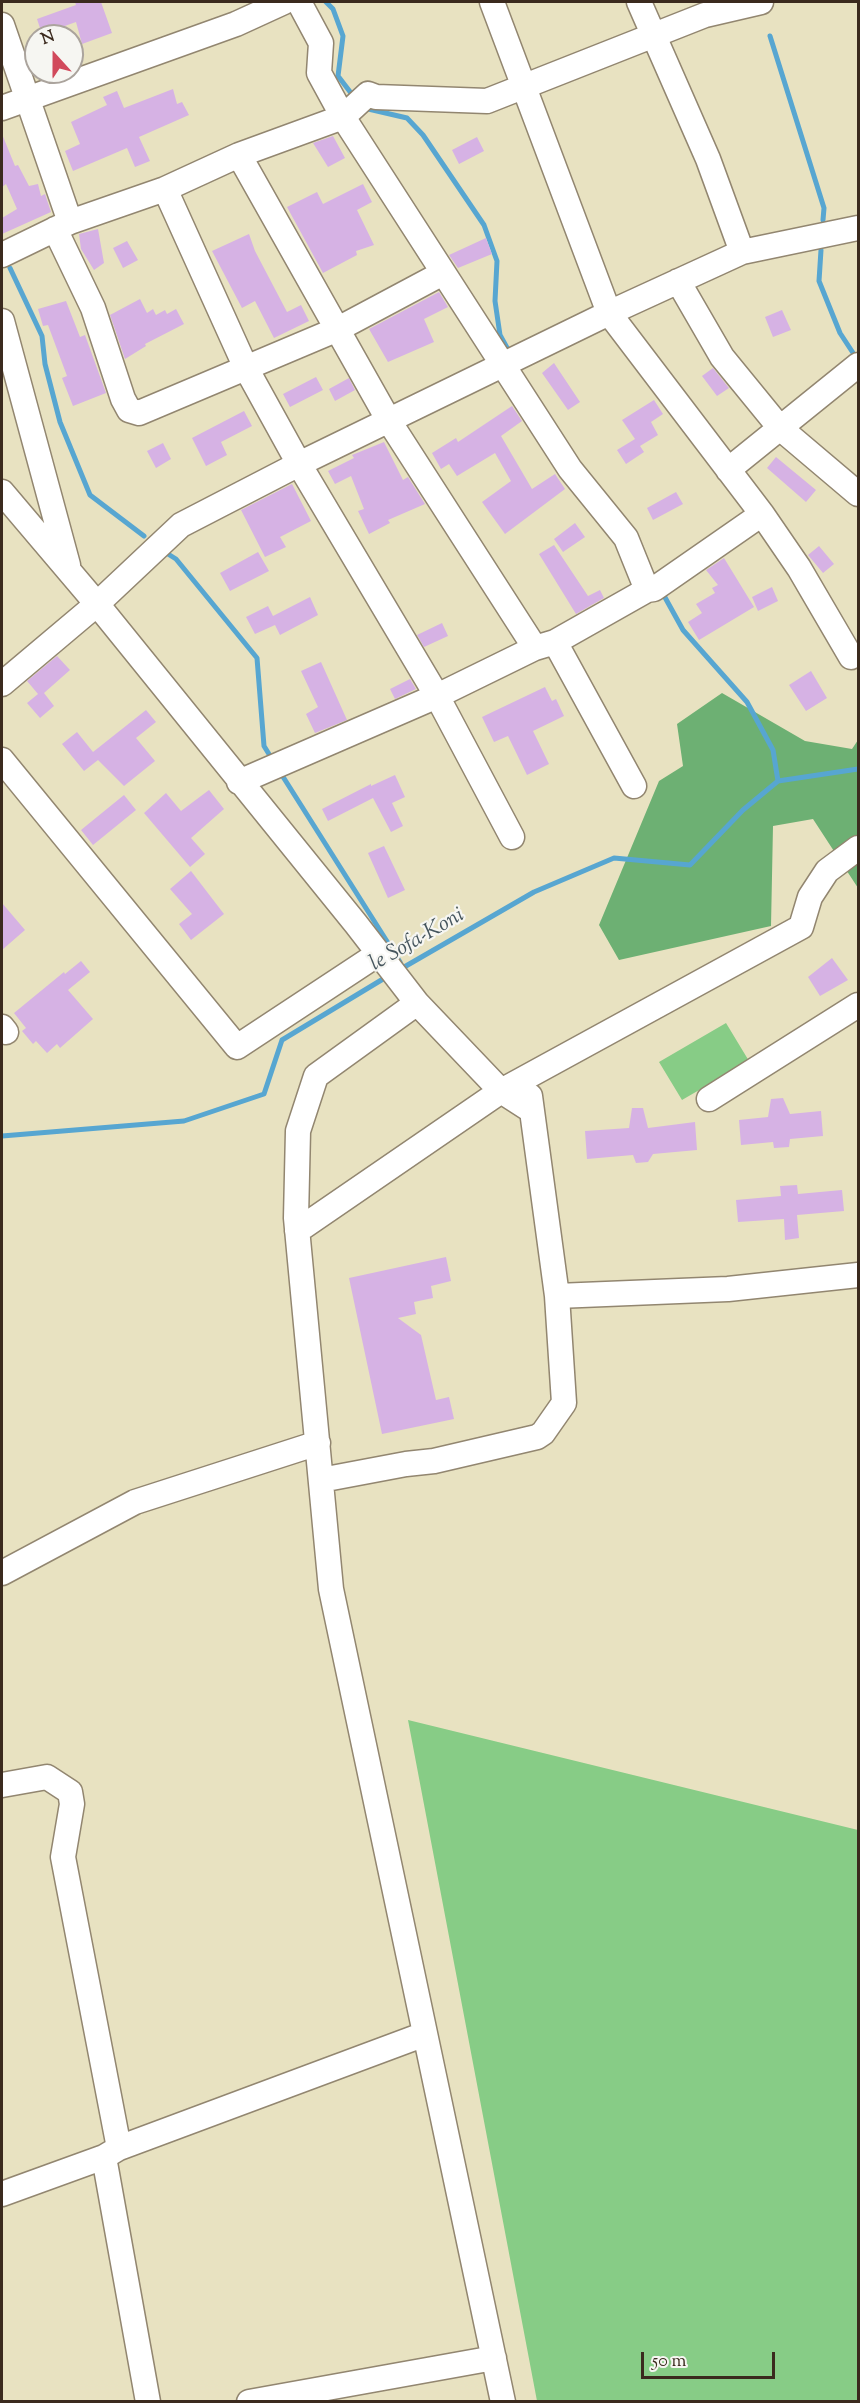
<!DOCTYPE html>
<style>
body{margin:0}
#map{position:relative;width:860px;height:2403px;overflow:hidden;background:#e8e2c1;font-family:"Sorts Mill Goudy",serif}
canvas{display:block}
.frame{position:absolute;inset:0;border:3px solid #3b2a1e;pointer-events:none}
.north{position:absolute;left:24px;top:24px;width:60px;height:60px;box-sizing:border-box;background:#f6f6f2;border:2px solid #aba49d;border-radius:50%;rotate:339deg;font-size:16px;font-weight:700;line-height:24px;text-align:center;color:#3b2a1e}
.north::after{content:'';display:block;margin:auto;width:21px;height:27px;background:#d1495b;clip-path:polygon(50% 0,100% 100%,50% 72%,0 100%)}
.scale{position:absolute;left:641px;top:2352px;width:134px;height:27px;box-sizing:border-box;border:3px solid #3b2a1e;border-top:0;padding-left:8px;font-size:18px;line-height:21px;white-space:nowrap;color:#3b2a1e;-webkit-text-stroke:4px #f6f6f2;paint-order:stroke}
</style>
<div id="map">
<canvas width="860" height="2403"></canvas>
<div class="frame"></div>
<div class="north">N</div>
<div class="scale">50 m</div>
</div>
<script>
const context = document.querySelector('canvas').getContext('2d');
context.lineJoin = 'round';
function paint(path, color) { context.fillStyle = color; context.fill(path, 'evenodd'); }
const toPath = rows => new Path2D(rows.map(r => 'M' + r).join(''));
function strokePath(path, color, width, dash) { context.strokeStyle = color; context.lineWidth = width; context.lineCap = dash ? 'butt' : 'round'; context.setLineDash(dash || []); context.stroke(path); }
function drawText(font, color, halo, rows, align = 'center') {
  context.font = font + ' "Sorts Mill Goudy",serif'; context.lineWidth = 4.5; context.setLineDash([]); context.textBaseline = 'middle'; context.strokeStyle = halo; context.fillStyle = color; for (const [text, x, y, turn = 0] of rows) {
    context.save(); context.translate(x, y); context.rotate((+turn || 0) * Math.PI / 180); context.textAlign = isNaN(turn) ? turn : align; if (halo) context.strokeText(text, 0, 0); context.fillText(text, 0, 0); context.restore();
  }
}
const green = toPath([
 [726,1023,749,1061,682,1100,659,1062],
 [408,1720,858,1830,858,2401,537,2401]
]);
const forest = toPath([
 [722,693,805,741,852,749,858,740,858,888,813,819,773,826,771,926,619,960,599,925,659,781,683,766,677,724]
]);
const stream = toPath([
 [326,2,333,9,343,36,338,76,354,97],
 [770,36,824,208,823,220],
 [364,108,407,118,423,135,484,225,497,261,495,301,500,335,511,355],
 [821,250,819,281,840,333,857,359],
 [10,268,42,336,45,364,60,422,90,495,144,536],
 [168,554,176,559,257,658,264,746,272,759],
 [662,592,683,630,747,702,773,750,778,781],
 [280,772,400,962],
 [399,970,534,892,614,858,690,865,743,810,778,781,858,769],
 [2,1136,184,1121,264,1094,282,1040,388,976]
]);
const building = toPath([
 [75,2,101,2,112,33,82,44,76,22,42,34,37,19,76,5],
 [173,89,177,104,182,102,189,115,139,137,150,161,135,167,127,148,73,171,65,151,80,144,71,122,107,105,103,97,117,91,124,108],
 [2,134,15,166,18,165,29,186,38,184,41,196,45,194,51,212,2,234,2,218,17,209,6,184,2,187],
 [333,136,345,158,328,167,313,143],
 [477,137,484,151,459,164,452,150],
 [363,184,372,202,357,210,374,245,356,251,357,255,323,273,287,207,317,192,323,204],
 [98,229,104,263,94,270,81,249,79,234],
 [249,234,255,251,287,312,301,305,309,321,274,338,255,301,242,308,212,251],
 [486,238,492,254,458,268,449,255],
 [127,241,138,260,123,268,113,248],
 [439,292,448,307,424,319,434,342,388,362,369,329],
 [140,299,147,313,153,309,156,315,165,310,167,314,176,309,184,324,145,344,146,346,125,359,110,315],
 [66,301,80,337,85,335,106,393,73,406,62,378,67,376,48,325,43,326,38,309],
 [782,310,791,330,773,337,765,317],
 [554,363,580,402,568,410,542,373],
 [713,368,729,388,717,396,702,376],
 [316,377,323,390,290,407,283,394],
 [349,378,355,390,335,401,329,389],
 [654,400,663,414,651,422,658,435,640,446,644,452,626,464,617,450,635,439,622,420],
 [512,406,522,421,501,436,532,489,555,474,565,489,505,534,482,502,511,481,495,453,457,476,449,464,441,469,432,453,456,438,458,442],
 [244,411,252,426,221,442,227,455,206,466,192,438],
 [384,442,403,480,408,477,425,504,388,520,390,523,369,534,358,511,364,509,351,476,335,484,328,471,354,458,352,455],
 [163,443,171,459,156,468,147,451],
 [776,457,816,490,806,502,767,468],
 [292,484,311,521,280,537,286,547,265,557,241,510],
 [676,492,683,504,653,520,647,508],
 [575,523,585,537,563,552,554,539],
 [554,545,588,596,600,590,604,598,576,614,539,554],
 [819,546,834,564,823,573,808,555],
 [258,552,269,571,230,591,220,573],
 [724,558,754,607,699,640,688,622,702,613,696,604,715,593,712,588,718,585,706,570],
 [772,587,778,601,758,611,752,597],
 [310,597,318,615,280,635,275,625,255,634,246,617,268,606,273,616],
 [442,623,448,636,424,647,417,635],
 [57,656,70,670,44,693,54,706,40,718,27,703,38,694,27,681],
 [321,662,347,720,315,733,306,714,318,707,301,671],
 [811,671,827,698,806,711,789,685],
 [410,679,416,689,395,699,390,689],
 [545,687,552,701,556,699,564,716,533,731,549,764,527,775,508,736,494,742,482,717],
 [146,710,156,722,136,738,155,761,124,786,98,760,84,771,62,744,77,732,93,752],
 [395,775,405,797,392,803,403,826,391,832,373,798,328,821,322,809,371,784,371,786],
 [209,790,224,809,191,838,205,854,190,867,144,813,166,793,181,811],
 [124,795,136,810,93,845,81,830],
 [384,846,405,890,388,898,368,853],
 [191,871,224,914,191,940,179,924,192,914,170,889],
 [2,903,25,930,2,950],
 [832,958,848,980,820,996,808,977],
 [81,961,90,972,68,990,93,1019,60,1048,57,1044,47,1053,36,1041,33,1044,22,1031,26,1028,14,1013,64,972,65,974],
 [783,1098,790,1114,821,1111,823,1136,790,1139,789,1147,774,1148,773,1142,741,1145,739,1120,768,1117,771,1099],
 [632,1108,643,1108,648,1128,695,1122,697,1150,653,1154,648,1162,636,1163,633,1155,587,1159,585,1131,629,1128],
 [797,1185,798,1194,842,1190,844,1211,797,1215,799,1238,785,1240,784,1219,738,1222,736,1200,781,1196,780,1186],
 [446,1257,451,1281,431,1286,433,1298,414,1302,416,1314,398,1318,421,1335,436,1400,449,1397,454,1419,382,1434,349,1278]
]);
const minor = toPath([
 [492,2,609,313,762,514,799,568,851,657],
 [639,2,708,159,742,252],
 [2,25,70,222],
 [2,108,236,24,284,2],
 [239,155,389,421,535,648],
 [165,189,246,368,299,464,437,696,512,837],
 [55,229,93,308,123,399,129,410,139,413,338,329,443,273],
 [2,255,70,222,165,189,239,155,343,117,319,73,321,43,299,2],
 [678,281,722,357,780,428,858,494],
 [2,321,68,565],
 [728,470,858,365],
 [2,492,97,604,356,924,417,1003,501,1091,532,1111],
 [647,590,626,538,570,469,343,117,368,94,376,97,487,101,705,15,761,2],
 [555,642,634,786],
 [2,684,97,604,181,525,299,464,609,313,742,252,858,228],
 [2,760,237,1047,378,954],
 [239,782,437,696,535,648,555,642,647,590,654,589,762,514],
 [417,1003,316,1076,298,1131,296,1218,331,1589,503,2402],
 [2,1027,6,1032],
 [709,1099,858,1005],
 [297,1231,501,1091,801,927,810,897,827,871,858,848],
 [557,1296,728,1289,858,1275],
 [321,1480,406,1464,434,1461,537,1437,543,1433,564,1403,557,1296,530,1096],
 [2,1573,135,1502,318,1443],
 [2,1785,47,1777,70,1792,72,1804,63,1857,119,2148],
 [104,2157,148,2402],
 [2,2194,104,2157,119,2148,425,2034],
 [249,2402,494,2358]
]);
const waterNames = [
 ["le Sofa-Koni",418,941,-30]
];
paint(green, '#87cc86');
paint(forest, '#6db073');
strokePath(stream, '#57a6d1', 5);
paint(building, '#d6b2e4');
strokePath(minor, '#928670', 27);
strokePath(minor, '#fff', 24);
drawText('italic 22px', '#45555d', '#f6f6f2', waterNames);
</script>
